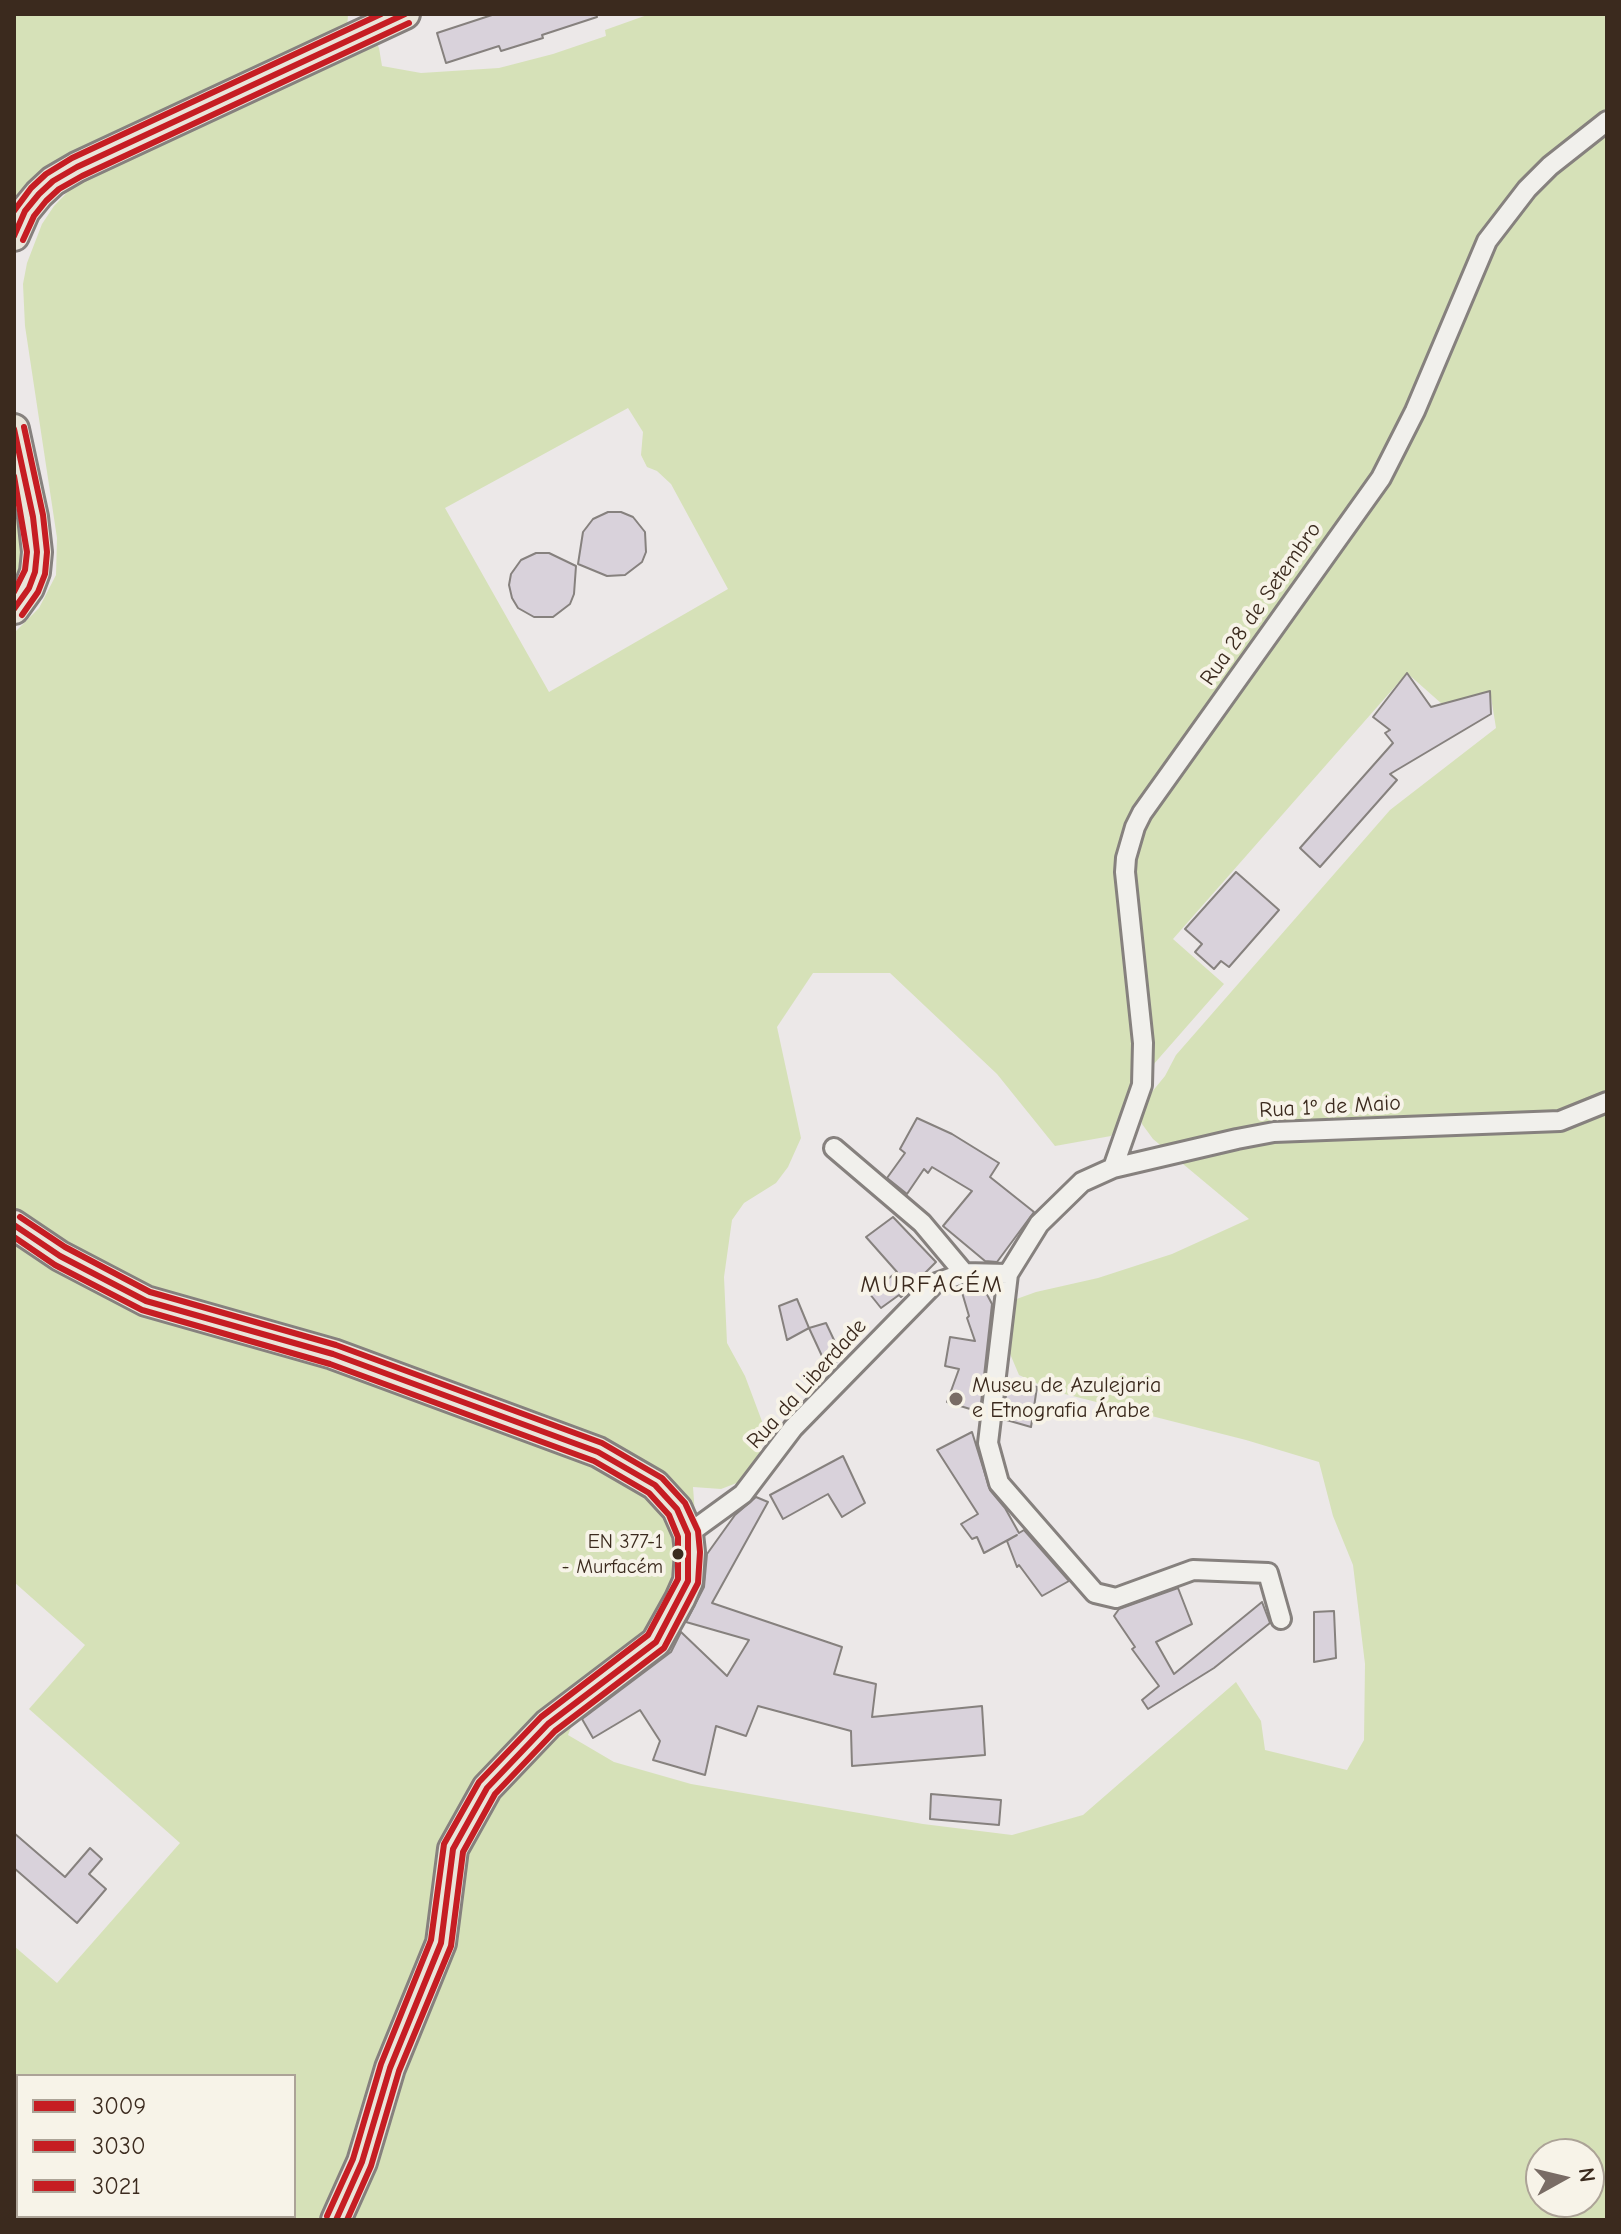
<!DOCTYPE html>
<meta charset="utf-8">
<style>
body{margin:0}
#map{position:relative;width:1621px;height:2234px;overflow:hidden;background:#ece8e8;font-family:"Comic Neue",sans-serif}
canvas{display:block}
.frame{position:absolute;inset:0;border:16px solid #3b2a1e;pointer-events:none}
.legend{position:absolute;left:16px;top:2074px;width:280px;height:144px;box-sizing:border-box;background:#f7f3e8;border:2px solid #aca397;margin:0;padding:10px 14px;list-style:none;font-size:24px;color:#3b2a1e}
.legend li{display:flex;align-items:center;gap:16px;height:40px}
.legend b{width:40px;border:2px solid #aca397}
.north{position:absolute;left:1525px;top:2138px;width:80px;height:80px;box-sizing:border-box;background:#f7f3e8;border:2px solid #aca397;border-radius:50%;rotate:82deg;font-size:22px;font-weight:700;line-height:32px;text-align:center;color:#3b2a1e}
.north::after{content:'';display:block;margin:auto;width:28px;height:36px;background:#796c65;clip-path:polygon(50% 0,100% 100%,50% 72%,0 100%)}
</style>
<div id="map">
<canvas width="1621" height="2234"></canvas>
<div class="frame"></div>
<ul class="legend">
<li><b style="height:10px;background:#c61d23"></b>3009</li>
<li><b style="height:10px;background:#c61d23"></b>3030</li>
<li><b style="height:10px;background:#c61d23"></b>3021</li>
</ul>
<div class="north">N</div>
</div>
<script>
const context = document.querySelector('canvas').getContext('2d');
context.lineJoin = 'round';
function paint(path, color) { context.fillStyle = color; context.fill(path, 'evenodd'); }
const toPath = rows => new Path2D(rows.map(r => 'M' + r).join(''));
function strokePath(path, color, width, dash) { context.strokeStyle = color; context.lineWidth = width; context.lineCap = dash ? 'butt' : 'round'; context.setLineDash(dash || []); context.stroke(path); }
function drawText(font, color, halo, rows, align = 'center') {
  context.font = font + ' "Comic Neue",sans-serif'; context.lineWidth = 8; context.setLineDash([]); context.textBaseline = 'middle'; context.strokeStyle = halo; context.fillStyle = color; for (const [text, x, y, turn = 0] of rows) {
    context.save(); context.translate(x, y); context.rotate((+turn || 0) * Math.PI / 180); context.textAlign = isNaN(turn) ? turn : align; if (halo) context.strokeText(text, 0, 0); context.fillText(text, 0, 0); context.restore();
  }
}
const green = toPath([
 [14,14,348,14,347,30,58,161,20,194,14,209],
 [650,14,1607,14,1607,111,1570,137,1545,159,1501,210,1482,238,1410,409,1376,475,1137,810,1130,825,1124,841,1119,872,1138,1043,1136,1084,1124,1114,1111,1136,1055,1146,997,1074,890,973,813,973,777,1027,801,1138,788,1167,776,1183,744,1203,732,1220,724,1277,727,1343,745,1376,763,1424,761,1450,742,1481,721,1489,693,1487,699,1570,686,1604,664,1645,634,1672,576,1714,568,1735,614,1762,691,1784,923,1824,1012,1835,1083,1815,1236,1682,1261,1721,1265,1750,1347,1770,1364,1740,1365,1664,1353,1565,1333,1516,1319,1462,1246,1440,1053,1391,1019,1375,1008,1349,1011,1301,1036,1292,1098,1278,1172,1254,1249,1219,1153,1139,1142,1124,1142,1104,1165,1076,1176,1055,1390,810,1496,728,1490,691,1442,704,1407,673,1173,939,1224,984,1153,1065,1151,1024,1131,885,1135,843,1147,816,1385,481,1420,413,1492,244,1532,193,1607,135,1607,2220,14,2220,14,1946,57,1983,180,1843,29,1709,85,1645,14,1582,14,633,39,608,56,575,57,538,25,326,23,284,27,263,42,224,54,206,83,176,101,165,374,39,379,48,382,66,421,73,499,68,553,54,606,36,605,30],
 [628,408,643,432,641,455,647,467,657,471,671,484,728,589,549,692,445,508],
 [18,2076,294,2076,294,2216,18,2216],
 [1541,2154,1589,2154,1589,2202,1541,2202],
 [14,467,27,566,14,591]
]);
const building = toPath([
 [495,14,596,14,597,17,542,35,543,38,501,51,499,46,446,63,437,33,495,14],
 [608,512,621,512,633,517,645,532,646,552,642,562,625,575,607,576,578,564,583,532,593,519,608,512],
 [536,553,549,553,576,566,574,594,570,604,553,617,534,617,518,608,512,598,509,585,511,574,521,560,536,553],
 [1407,673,1431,707,1490,691,1491,714,1390,774,1397,780,1320,867,1300,848,1393,743,1385,733,1390,730,1373,717,1407,673],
 [1236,872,1279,910,1229,967,1221,961,1214,969,1195,952,1202,944,1185,929,1236,872],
 [917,1118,952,1134,999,1163,990,1177,1034,1212,997,1262,985,1261,943,1226,972,1191,932,1167,928,1173,924,1169,907,1194,887,1178,905,1153,900,1149,917,1118],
 [893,1217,936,1262,901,1297,899,1295,881,1308,869,1293,897,1272,866,1237,893,1217],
 [966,1285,982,1285,992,1304,980,1412,947,1402,959,1369,945,1366,950,1337,975,1341,967,1318,969,1316,961,1289,966,1285],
 [797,1299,809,1328,787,1340,779,1306,797,1299],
 [826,1323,842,1357,828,1369,809,1328,826,1323],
 [1008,1379,1037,1387,1031,1427,1003,1419,1008,1379],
 [972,1432,990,1490,1005,1508,1019,1533,1024,1530,1069,1581,1042,1596,1019,1565,1017,1567,1007,1541,1017,1535,984,1553,977,1537,972,1539,961,1524,978,1514,937,1450,972,1432],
 [843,1456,865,1503,842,1517,828,1494,783,1519,770,1495,843,1456],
 [756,1497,768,1502,712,1603,842,1647,834,1674,876,1684,872,1717,982,1706,985,1755,852,1766,851,1731,758,1706,746,1736,716,1726,705,1775,653,1760,660,1741,640,1710,593,1738,582,1719,671,1652,681,1632,727,1676,749,1640,686,1622,704,1587,707,1554,735,1515,756,1497],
 [1178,1588,1192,1624,1156,1642,1174,1674,1262,1602,1270,1623,1214,1668,1148,1709,1142,1700,1159,1686,1132,1649,1135,1647,1114,1616,1119,1609,1178,1588],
 [1334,1611,1336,1658,1314,1662,1314,1612,1334,1611],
 [931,1794,1001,1800,999,1825,930,1819,931,1794],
 [14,1833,65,1877,90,1848,102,1859,89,1874,106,1889,77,1923,14,1868,14,1833]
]);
const street = toPath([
 [834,1148,922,1223,964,1273,1008,1274],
 [1113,1168,1142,1085,1143,1043,1125,872,1126,858,1135,827,1142,813,1381,478,1415,411,1487,241,1527,189,1550,166,1607,121],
 [688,1534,743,1494,793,1428,934,1284,964,1273],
 [1281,1619,1268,1573,1193,1570,1116,1598,1095,1593,999,1483,988,1443,1008,1274,1039,1224,1082,1182,1113,1168,1237,1139,1274,1132,1560,1121,1607,1102]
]);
const primary = toPath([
 [14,236,25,211,39,194,53,181,77,167,405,14],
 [14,429,33,517,37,552,35,572,29,588,14,609],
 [14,1225,60,1256,146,1301,333,1354,598,1452,655,1485,677,1509,688,1534,690,1552,688,1581,680,1599,656,1642,548,1724,487,1788,453,1849,441,1943,390,2068,362,2162,336,2220]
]);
const bus1 = toPath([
 [14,236,25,211,39,194,53,181,77,167,405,14],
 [14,429,33,517,37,552,35,572,29,588,14,609],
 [14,1225,60,1256,146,1301,333,1354,598,1452,655,1485,677,1509,688,1534,688,1581,656,1642,548,1724,487,1788,453,1849,441,1943,390,2068,362,2162,336,2220]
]);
const bus2 = toPath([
 [23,240,34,216,46,201,59,189,82,176,409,23],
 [14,476,27,552,25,570,14,592],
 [14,1237,55,1265,142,1310,330,1364,594,1461,649,1493,669,1515,678,1537,678,1579,648,1635,541,1717,479,1782,444,1844,431,1940,381,2064,353,2159,327,2216]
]);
const bus3 = toPath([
 [14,211,31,188,46,174,72,158,381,14],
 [22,615,38,592,45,574,47,552,43,515,24,427],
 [20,1217,65,1247,150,1292,336,1345,602,1443,662,1478,685,1503,698,1531,700,1552,698,1583,664,1648,555,1731,495,1794,463,1852,451,1946,399,2071,371,2166,347,2220]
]);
const markers = [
 [956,1399,8,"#796c65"],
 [678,1554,7,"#3b2a1e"]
];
const busNames = [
 ["EN 377-1",663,1542],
 ["- Murfacém",663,1567]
];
const streetNames = [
 ["Rua 28 de Setembro",1261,604,-55],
 ["Rua 1º de Maio",1330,1107,-3],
 ["Rua da Liberdade",807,1384,-48]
];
const poiNames = [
 ["Museu de Azulejaria",972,1386],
 ["e Etnografia Árabe",972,1411]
];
const neighbourhoodNames = [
 ["MURFACÉM",932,1285]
];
paint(green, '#d6e1b8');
paint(building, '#d9d2db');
strokePath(building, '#86817e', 2);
strokePath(street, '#86817e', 24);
strokePath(primary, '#86817e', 34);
strokePath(street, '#f1f0ec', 18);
strokePath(primary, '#e9e5da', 28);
strokePath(bus1, '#c61d23', 6);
strokePath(bus2, '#c61d23', 6);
strokePath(bus3, '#c61d23', 6);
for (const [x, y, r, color] of markers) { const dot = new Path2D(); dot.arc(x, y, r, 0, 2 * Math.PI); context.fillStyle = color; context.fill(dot); strokePath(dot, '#f7f3e8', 3); }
drawText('20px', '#3b2a1e', '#f7f3e8', busNames, 'right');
drawText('22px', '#3b2a1e', '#f7f3e8', streetNames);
drawText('22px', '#3b2a1e', '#f7f3e8', poiNames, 'left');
context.letterSpacing = '2px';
drawText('24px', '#3b2a1e', '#f7f3e8', neighbourhoodNames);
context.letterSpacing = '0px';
</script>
